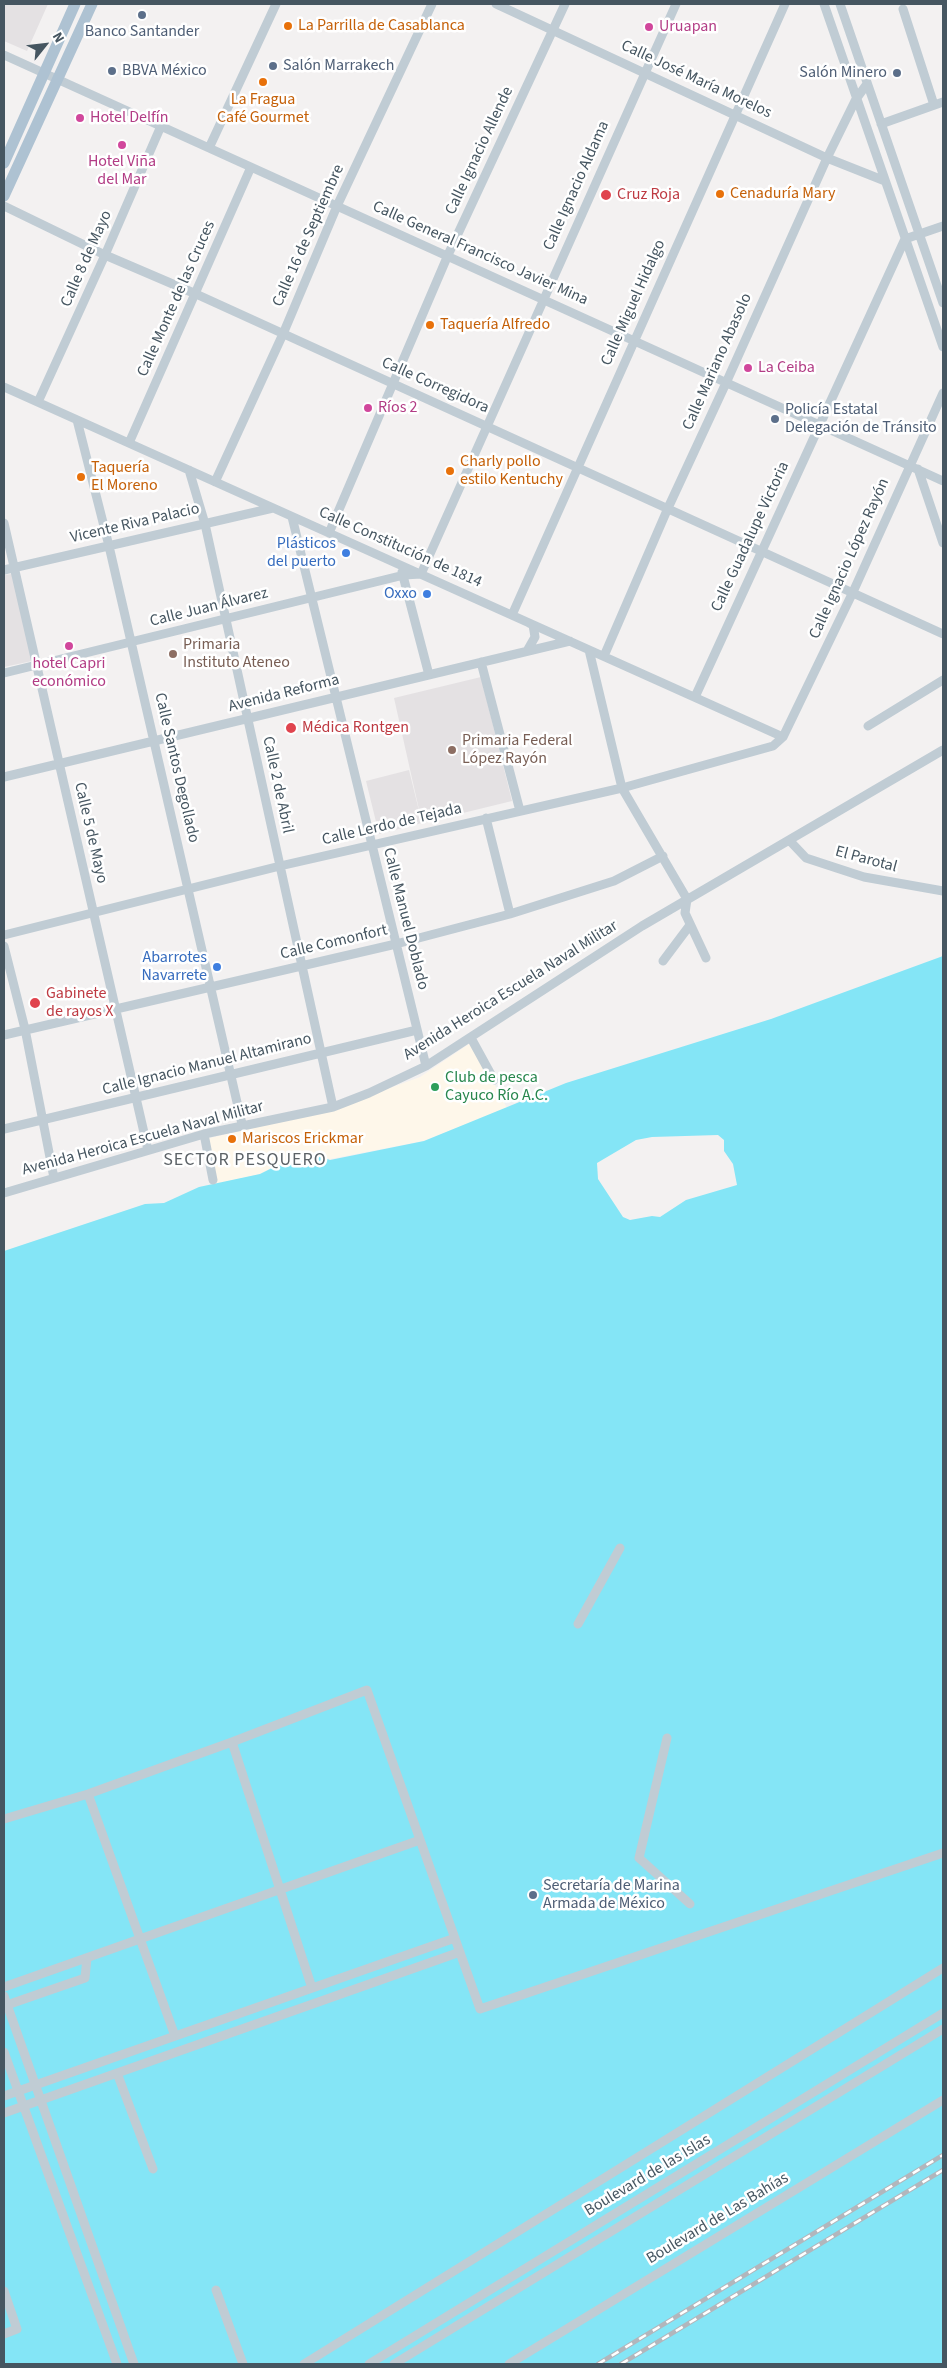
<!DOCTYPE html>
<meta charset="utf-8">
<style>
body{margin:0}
#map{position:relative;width:947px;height:2368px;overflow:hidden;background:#f3f1f1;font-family:"Source Sans 3",sans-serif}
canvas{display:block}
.frame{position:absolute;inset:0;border:5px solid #465661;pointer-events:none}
.north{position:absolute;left:20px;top:20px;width:50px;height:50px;-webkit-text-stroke:4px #fff;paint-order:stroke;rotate:61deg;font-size:14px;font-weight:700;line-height:20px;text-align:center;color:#465661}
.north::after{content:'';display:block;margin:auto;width:18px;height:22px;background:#465661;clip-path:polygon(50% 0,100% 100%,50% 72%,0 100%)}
</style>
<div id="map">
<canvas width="947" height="2368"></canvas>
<div class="frame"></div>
<div class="north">N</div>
</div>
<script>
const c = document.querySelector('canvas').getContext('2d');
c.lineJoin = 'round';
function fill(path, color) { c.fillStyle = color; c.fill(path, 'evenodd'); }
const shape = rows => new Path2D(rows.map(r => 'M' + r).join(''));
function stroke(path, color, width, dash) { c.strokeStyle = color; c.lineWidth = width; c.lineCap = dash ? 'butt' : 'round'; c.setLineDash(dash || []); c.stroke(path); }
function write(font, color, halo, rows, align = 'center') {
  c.font = font + ' "Source Sans 3",sans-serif'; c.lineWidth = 5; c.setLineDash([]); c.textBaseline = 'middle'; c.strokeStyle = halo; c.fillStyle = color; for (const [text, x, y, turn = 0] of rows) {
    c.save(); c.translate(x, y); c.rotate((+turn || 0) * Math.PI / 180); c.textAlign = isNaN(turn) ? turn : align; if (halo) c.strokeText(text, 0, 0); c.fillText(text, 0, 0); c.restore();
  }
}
fill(shape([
 [472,1042,507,1108,423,1141,330,1159,316,1154,275,1166,260,1174,216,1184,206,1139,333,1109,420,1077]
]), '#fef7ea');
fill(shape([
 [4,4,48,4,27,51,4,41],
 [12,574,32,661,4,667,4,575],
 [481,677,512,801,422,823,394,698],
 [409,770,422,823,379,834,366,781]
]), '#e4e1e3');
fill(shape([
 [943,956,943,2364,4,2364,4,1251,145,1204,164,1203,199,1187,260,1174,276,1166,316,1155,330,1160,424,1141,566,1083,771,1019],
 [718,1135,724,1140,724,1151,733,1164,737,1185,686,1200,660,1217,652,1216,630,1220,623,1217,598,1179,597,1163,636,1140,652,1137]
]), '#84e5f6');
stroke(shape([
 [496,4,827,158,885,181],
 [824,4,943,347],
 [840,4,943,303],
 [903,9,934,105],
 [4,55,943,481],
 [881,124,943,102],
 [209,148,276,4],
 [4,206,105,255,196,294,943,634],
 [4,387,783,737],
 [38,402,105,255,161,126],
 [77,420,109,546,242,1124],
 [129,443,251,167],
 [918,469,943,543],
 [189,470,205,524,333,1107],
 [215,482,283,334,337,206,432,4],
 [292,517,426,1066],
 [4,523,148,1150],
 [329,533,448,255,565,4],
 [4,570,273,508],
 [402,572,429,675],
 [512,615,785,4],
 [589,650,622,788,687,899,685,913,706,958],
 [527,651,535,637,533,625,529,623],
 [604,656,668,508,726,383,827,158,856,99,867,84],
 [481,662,520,811],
 [4,673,404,575,421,574,676,4],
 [695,697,905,239,943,226],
 [868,726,943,680],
 [4,777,570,641],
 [486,818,510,914],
 [789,840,806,858,864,877,943,891],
 [4,935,280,866,622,788,773,746,783,737,853,592,943,393],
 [4,946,25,1029,54,1178],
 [663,961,690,925],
 [4,1035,396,944,510,914,614,881,663,856],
 [471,1038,494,1080],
 [4,1129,417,1030],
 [204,1134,213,1180],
 [4,1193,204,1134,333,1107,369,1093,426,1066,642,926,943,750],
 [578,1624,620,1548],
 [667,1738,639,1858,690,1904],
 [232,1742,312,1988],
 [88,1794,175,2036],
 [4,1819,88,1794,232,1742,367,1690,480,2009,943,1853],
 [4,1987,420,1840],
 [4,1996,134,2364],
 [7,2005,85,1978,87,1958],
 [4,2052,117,2364],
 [117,2073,153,2169],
 [4,2096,455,1938],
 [4,2113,460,1952],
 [216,2290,243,2364],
 [4,2291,17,2329,4,2334],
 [304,2364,943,1968],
 [369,2364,943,2013],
 [394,2364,943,2029],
 [509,2364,943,2100]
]), '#c0ccd4', 9);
stroke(shape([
 [4,163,75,4],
 [4,196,92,4]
]), '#aec2d2', 11);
const rail = shape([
 [598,2364,943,2155],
 [621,2364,943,2170]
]);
stroke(rail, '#b2b6bc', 4.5);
stroke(rail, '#fff', 2.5, [8]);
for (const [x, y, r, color] of [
 [142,15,5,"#5c6f8a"],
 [288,26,5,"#e8710a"],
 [649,27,5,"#d1479c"],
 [273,66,5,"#5c6f8a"],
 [112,71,5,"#5c6f8a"],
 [897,73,5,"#5c6f8a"],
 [263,82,5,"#e8710a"],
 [80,118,5,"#d1479c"],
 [122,145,5,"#d1479c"],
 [720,194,5,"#e8710a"],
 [606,195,6,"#e0444e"],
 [430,325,5,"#e8710a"],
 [748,368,5,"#d1479c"],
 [368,408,5,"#d1479c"],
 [775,419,5,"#5c6f8a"],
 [450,471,5,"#e8710a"],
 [81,477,5,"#e8710a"],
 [346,553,5,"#3f7fe0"],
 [427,594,5,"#3f7fe0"],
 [69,646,5,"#d1479c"],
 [173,654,5,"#8d6e63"],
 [291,728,6,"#e0444e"],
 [452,750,5,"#8d6e63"],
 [217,967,5,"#3f7fe0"],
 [35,1003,6,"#e0444e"],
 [435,1087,5,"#2e9e5b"],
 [232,1139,5,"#e8710a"],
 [533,1895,5,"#5c6f8a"]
]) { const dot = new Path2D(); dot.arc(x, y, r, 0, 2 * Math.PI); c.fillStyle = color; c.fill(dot); stroke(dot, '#fff', 2); }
write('16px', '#c56008', '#fff', [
 ["La Parrilla de Casablanca",298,26],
 ["La Fragua",263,100,"center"],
 ["Café Gourmet",263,118,"center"],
 ["Cenaduría Mary",730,194],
 ["Taquería Alfredo",440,325],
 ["Charly pollo",460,462],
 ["estilo Kentuchy",460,480],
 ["Taquería",91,468],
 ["El Moreno",91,486],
 ["Mariscos Erickmar",242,1139]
], 'left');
write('16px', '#b23c85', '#fff', [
 ["Uruapan",659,27],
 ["Hotel Delfín",90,118],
 ["Hotel Viña",122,162,"center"],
 ["del Mar",122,180,"center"],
 ["La Ceiba",758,368],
 ["Ríos 2",378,408],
 ["hotel Capri",69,664,"center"],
 ["económico",69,682,"center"]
], 'left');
write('16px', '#4e5e75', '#fff', [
 ["Banco Santander",142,32,"center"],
 ["Salón Marrakech",283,66],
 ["BBVA México",122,71],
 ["Salón Minero",887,73,"right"],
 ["Policía Estatal",785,410],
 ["Delegación de Tránsito",785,428],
 ["Secretaría de Marina",543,1886],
 ["Armada de México",543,1904]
], 'left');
write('16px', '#465661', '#fff', [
 ["Calle José María Morelos",696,80,25],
 ["Calle Ignacio Allende",480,151,-65],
 ["Calle Ignacio Aldama",577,186,-66],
 ["Calle 16 de Septiembre",309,236,-66],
 ["Calle General Francisco Javier Mina",480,254,24],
 ["Calle 8 de Mayo",87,259,-66],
 ["Calle Monte de las Cruces",177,299,-66],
 ["Calle Miguel Hidalgo",634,303,-66],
 ["Calle Mariano Abasolo",718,362,-66],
 ["Calle Corregidora",435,386,24],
 ["Vicente Riva Palacio",135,524,-13],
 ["Calle Guadalupe Victoria",751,537,-65],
 ["Calle Constitución de 1814",400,548,24],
 ["Calle Ignacio López Rayón",850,559,-66],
 ["Calle Juan Álvarez",209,608,-14],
 ["Avenida Reforma",284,694,-14],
 ["Calle Santos Degollado",176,768,77],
 ["Calle 2 de Abril",277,785,78],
 ["Calle Lerdo de Tejada",392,825,-13],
 ["Calle 5 de Mayo",90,833,77],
 ["El Parotal",866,860,15],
 ["Calle Manuel Doblado",405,919,76],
 ["Calle Comonfort",334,943,-13],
 ["Avenida Heroica Escuela Naval Militar",511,991,-32],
 ["Calle Ignacio Manuel Altamirano",207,1065,-14],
 ["Avenida Heroica Escuela Naval Militar",143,1139,-15],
 ["Boulevard de las Islas",648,2176,-31],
 ["Boulevard de Las Bahías",718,2219,-31]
]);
write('16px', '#be3a42', '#fff', [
 ["Cruz Roja",617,195],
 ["Médica Rontgen",302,728],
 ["Gabinete",46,994],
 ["de rayos X",46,1012]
], 'left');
write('16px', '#366cbe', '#fff', [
 ["Plásticos",336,544],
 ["del puerto",336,562],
 ["Oxxo",417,594],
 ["Abarrotes",207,958],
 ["Navarrete",207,976]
], 'right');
write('16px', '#785e54', '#fff', [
 ["Primaria",183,645],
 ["Instituto Ateneo",183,663],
 ["Primaria Federal",462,741],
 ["López Rayón",462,759]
], 'left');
write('16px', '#27864d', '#fff', [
 ["Club de pesca",445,1078],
 ["Cayuco Río A.C.",445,1096]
], 'left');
c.letterSpacing = '1px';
write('18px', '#5c6267', '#fff', [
 ["SECTOR PESQUERO",245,1161]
]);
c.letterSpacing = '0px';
</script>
